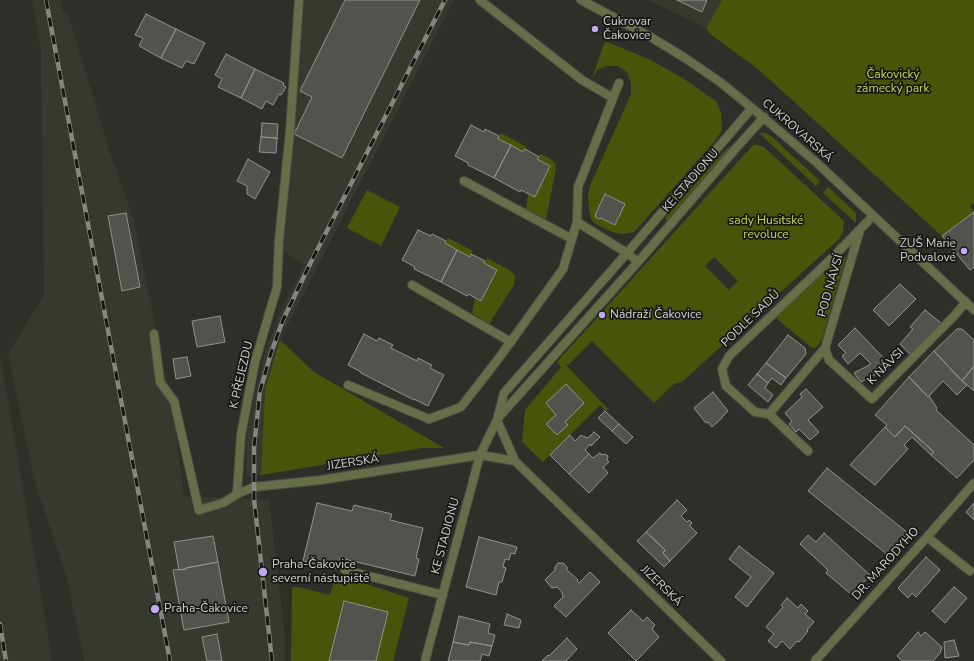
<!DOCTYPE html>
<meta charset="utf-8">
<style>
body{margin:0}
canvas{display:block;background:#2e2f29}
</style>
<canvas width="974" height="661"></canvas>
<script>
const c = document.querySelector('canvas').getContext('2d');
c.lineJoin = 'round';
function fill(path, color) { c.fillStyle = color; c.fill(path, 'evenodd'); }
const shape = rows => new Path2D(rows.map(r => 'M' + r).join(''));
function stroke(path, color, width, dash) { c.strokeStyle = color; c.lineWidth = width; c.lineCap = dash ? 'butt' : 'round'; c.setLineDash(dash || []); c.stroke(path); }
function write(font, color, halo, rows, align = 'center') {
  c.font = font + ' "Nunito Sans",sans-serif'; c.lineWidth = 3.5; c.setLineDash([]); c.textBaseline = 'middle'; c.strokeStyle = halo; c.fillStyle = color; for (const [text, x, y, turn = 0] of rows) {
    c.save(); c.translate(x, y); c.rotate((+turn || 0) * Math.PI / 180); c.textAlign = isNaN(turn) ? turn : align; if (halo) c.strokeText(text, 0, 0); c.fillText(text, 0, 0); c.restore();
  }
}
fill(shape([
 [32,0,60,0,63,12,69,17,110,153,133,218,174,416,184,496,269,500,285,637,285,661,84,661,67,578,35,483,8,353,44,296,41,52],
 [304,0,454,0,280,340,265,390,261,475,246,476,247,433,254,397,266,350,281,310,304,265,282,250],
 [648,0,722,0,706,28],
 [0,353,52,661,0,661]
]), '#36392d');
fill(shape([
 [722,0,974,0,974,203,970,206,974,212,942,236,758,69,710,34,706,28],
 [607,42,651,60,684,79,716,101,721,112,722,130,715,141,634,232,623,234,612,232,594,223,591,219,589,209,588,196,590,186,631,94,631,83,627,72,618,66,606,66,597,70,592,79,604,43],
 [605,194,625,204,615,225,601,218,600,219,596,217,596,215,595,215],
 [501,133,527,147,524,152,498,139],
 [759,133,765,133,771,136,820,181,816,186],
 [754,144,764,147,844,221,843,233,838,240,682,382,675,383,654,403,592,341,568,365,565,364,608,409,606,411,600,405,543,462,522,442,525,410,561,367,557,362],
 [714,257,738,281,729,290,705,266],
 [729,146,731,148,667,221,665,218],
 [540,154,549,158,555,163,556,168,546,219,526,209,528,194,535,197,550,166,537,159],
 [828,187,855,212,856,215,856,223,823,193],
 [367,190,400,207,381,246,347,228],
 [448,238,473,251,470,257,445,244],
 [841,255,846,257,822,339,818,346,815,348,811,347,777,319,776,317,778,314],
 [487,258,511,271,515,276,514,285,489,324,472,313,475,298,481,301,497,271,484,264],
 [280,340,314,372,444,448,422,448,261,475,265,390],
 [335,579,360,582,409,598,393,661,291,661,292,587,298,587,330,595]
]), '#49540b');
const building = shape([
 [345,0,420,0,342,158,294,134,312,97,300,91,345,0],
 [677,0,707,0,702,12,677,0],
 [146,14,176,29,161,58,139,46,143,38,135,35,146,14],
 [176,29,205,43,194,64,186,61,182,68,161,58,176,29],
 [226,54,255,69,241,98,218,87,222,79,215,75,226,54],
 [255,69,284,83,283,85,286,87,281,95,279,94,273,105,266,101,262,109,241,98,255,69],
 [262,123,278,124,277,139,277,138,261,137,262,123],
 [471,125,484,132,485,129,499,136,498,139,511,145,494,178,468,165,468,163,455,156,471,125],
 [261,137,277,138,276,153,259,152,261,137],
 [511,145,523,152,525,149,539,157,537,159,550,166,535,197,521,190,520,192,494,178,511,145],
 [248,159,270,172,255,199,247,194,247,186,237,181,248,159],
 [605,194,625,204,615,225,601,218,600,219,595,217,596,215,595,215,605,194],
 [974,212,974,267,970,270,942,236,974,212],
 [126,213,140,287,122,291,108,216,126,213],
 [418,230,431,236,432,234,446,241,445,243,457,250,441,282,414,269,415,267,402,260,418,230],
 [457,250,470,257,471,254,485,261,484,263,497,270,481,301,468,294,467,296,441,282,457,250],
 [900,284,916,299,889,326,873,310,900,284],
 [925,310,941,323,910,354,900,344,913,329,910,327,925,310],
 [220,316,225,342,197,347,192,321,220,316],
 [855,328,891,366,861,382,854,373,871,364,860,353,848,364,842,356,846,353,838,345,855,328],
 [957,329,962,329,974,340,974,366,962,381,934,351,957,329],
 [364,334,377,341,379,338,393,345,391,348,417,361,418,358,432,365,430,368,444,375,428,406,414,399,414,400,361,373,361,372,348,365,364,334],
 [788,335,805,348,806,354,786,378,766,363,788,335],
 [934,351,962,381,967,385,957,395,943,381,928,397,909,377,934,351],
 [187,357,191,376,176,379,173,359,187,357],
 [766,363,786,378,781,385,772,378,768,383,757,374,766,363],
 [974,366,974,391,962,381,974,366],
 [757,374,768,383,765,388,773,395,768,402,748,385,757,374],
 [909,377,928,397,929,396,937,408,936,410,974,445,974,460,957,478,931,455,934,452,905,426,895,437,885,427,887,425,875,415,909,377],
 [566,384,584,403,565,422,568,425,557,435,546,424,556,415,546,403,566,384],
 [806,389,823,407,808,420,819,432,810,440,799,429,796,432,789,424,792,421,785,413,802,397,800,394,806,389],
 [713,392,728,411,722,417,722,418,712,427,708,422,706,423,694,408,713,392],
 [605,411,619,424,612,431,598,418,605,411],
 [619,424,633,437,626,444,612,431,619,424],
 [905,426,934,452,931,455,912,437,904,445,908,449,875,485,850,465,885,427,895,437,905,426],
 [594,432,600,437,591,446,590,444,585,450,589,454,569,474,550,455,570,435,575,441,581,435,582,436,588,438,594,432],
 [600,453,601,455,605,454,608,456,607,460,609,462,603,467,608,473,589,493,569,474,589,454,593,458,600,453],
 [827,468,908,533,888,555,808,491,827,468],
 [677,500,687,510,681,516,687,522,689,520,692,523,690,525,690,526,697,533,670,561,663,553,665,550,646,532,677,500],
 [317,503,352,511,354,505,392,514,390,520,423,528,416,558,419,559,415,576,340,558,337,569,303,561,317,503],
 [974,503,974,520,966,512,974,503],
 [646,532,665,550,663,553,670,561,664,567,637,541,646,532],
 [824,533,870,575,852,595,826,573,828,570,800,544,808,535,816,542,824,533],
 [213,536,218,562,186,568,186,569,179,570,174,542,213,536],
 [479,537,517,547,515,554,511,553,509,560,505,559,503,567,506,568,502,582,499,582,496,595,466,587,479,537],
 [739,546,774,573,747,607,735,597,751,577,729,559,739,546],
 [926,557,940,570,916,597,912,593,908,598,898,588,926,557],
 [218,562,229,622,184,630,173,570,186,569,186,568,218,562],
 [558,563,563,563,567,567,567,570,578,580,577,581,579,583,590,572,600,582,566,617,554,606,563,597,562,592,557,587,552,588,545,580,555,570,555,567,558,563],
 [954,587,967,598,945,623,932,611,954,587],
 [787,598,798,608,801,604,808,611,805,614,814,622,807,630,808,631,799,642,797,641,790,649,782,641,776,648,768,641,774,634,766,627,783,607,781,605,787,598],
 [344,601,388,612,376,661,329,661,344,601],
 [631,610,643,621,647,617,655,625,652,629,659,637,636,661,608,633,631,610],
 [507,614,521,620,519,628,504,625,507,614],
 [459,616,490,624,488,633,495,635,492,646,470,642,469,645,453,642,459,616],
 [918,632,921,636,925,632,942,647,940,653,933,661,902,661,897,656,918,632],
 [217,634,222,661,207,661,202,637,217,634],
 [567,638,577,649,566,661,542,661,548,655,549,656,567,638],
 [954,640,959,656,945,658,944,642,954,640],
 [453,642,469,645,470,642,492,646,489,656,482,654,480,661,448,661,453,642]
]);
fill(building, '#51534c');
stroke(building, '#91938c', 1);
const service = shape([
 [464,181,572,239],
 [412,285,511,342],
 [154,334,160,382,174,401,199,510],
 [348,385,429,419],
 [237,494,241,435,255,362,277,287,279,240,290,131,299,0],
 [345,570,443,595]
]);
const minor = shape([
 [480,0,582,80,613,98],
 [577,222,627,253,638,262],
 [860,230,825,348,769,414,755,412,726,386,722,369,729,356,832,258,873,216],
 [825,348,829,360,872,399,954,316,966,302],
 [769,414,808,451],
 [498,418,638,262,737,147,764,117],
 [429,419,461,407,499,358,563,269,577,222,578,187,619,83],
 [497,420,515,461],
 [199,510,223,503,237,494,254,487,321,480,480,455,515,461,721,661],
 [927,537,970,571],
 [425,661,480,455,497,420,504,393,627,253,752,108],
 [815,661,927,537,974,483]
]);
const tertiary = shape([
 [581,0,649,36,685,58,720,82,752,108,817,163,974,310]
]);
stroke(service, '#4c4d47', 10);
stroke(minor, '#4c4d47', 10);
stroke(tertiary, '#4c4d47', 10);
stroke(service, '#666e48', 8);
stroke(minor, '#666e48', 8);
stroke(tertiary, '#666e48', 8);
const rail = shape([
 [46,0,170,661],
 [0,624,6,661],
 [272,661,254,499,254,447,260,391,271,353,283,320,311,262,445,0]
]);
stroke(rail, '#858681', 4.5);
stroke(rail, '#161714', 3, [9]);
for (const [x, y, r, color] of [
 [595,29,4,"#c0a8f3"],
 [964,251,4,"#c0a8f3"],
 [602,315,4,"#c0a8f3"],
 [263,572,5,"#c0a8f3"],
 [155,609,5,"#c0a8f3"]
]) { const dot = new Path2D(); dot.arc(x, y, r, 0, 2 * Math.PI); c.fillStyle = color; c.fill(dot); stroke(dot, '#161714', 1.5); }
write('12px', '#d2d3cf', '#161714', [
 ["Cukrovar",603,22],
 ["Čakovice",603,36],
 ["ZUŠ Marie",956,244,"right"],
 ["Podvalové",956,258,"right"],
 ["Nádraží Čakovice",610,315],
 ["Praha-Čakovice",272,565],
 ["severní nástupiště",272,579],
 ["Praha-Čakovice",164,609]
], 'left');
write('12px', '#c2da57', '#161714', [
 ["Čakovický",893,75],
 ["zámecký park",893,89],
 ["sady Husitské",766,221],
 ["revoluce",766,235]
]);
write('12px', '#d2d3cf', '#161714', [
 ["CUKROVARSKÁ",797,131,41],
 ["KE STADIONU",691,181,-49],
 ["POD NÁVSÍ",831,286,-74],
 ["PODLE SADŮ",751,319,-44],
 ["K NÁVSI",886,367,-45],
 ["K PŘEJEZDU",242,375,-77],
 ["JIZERSKÁ",353,463,-9],
 ["KE STADIONU",446,536,-75],
 ["DR. MARODYHO",886,564,-48],
 ["JIZERSKÁ",661,586,44]
]);
</script>
